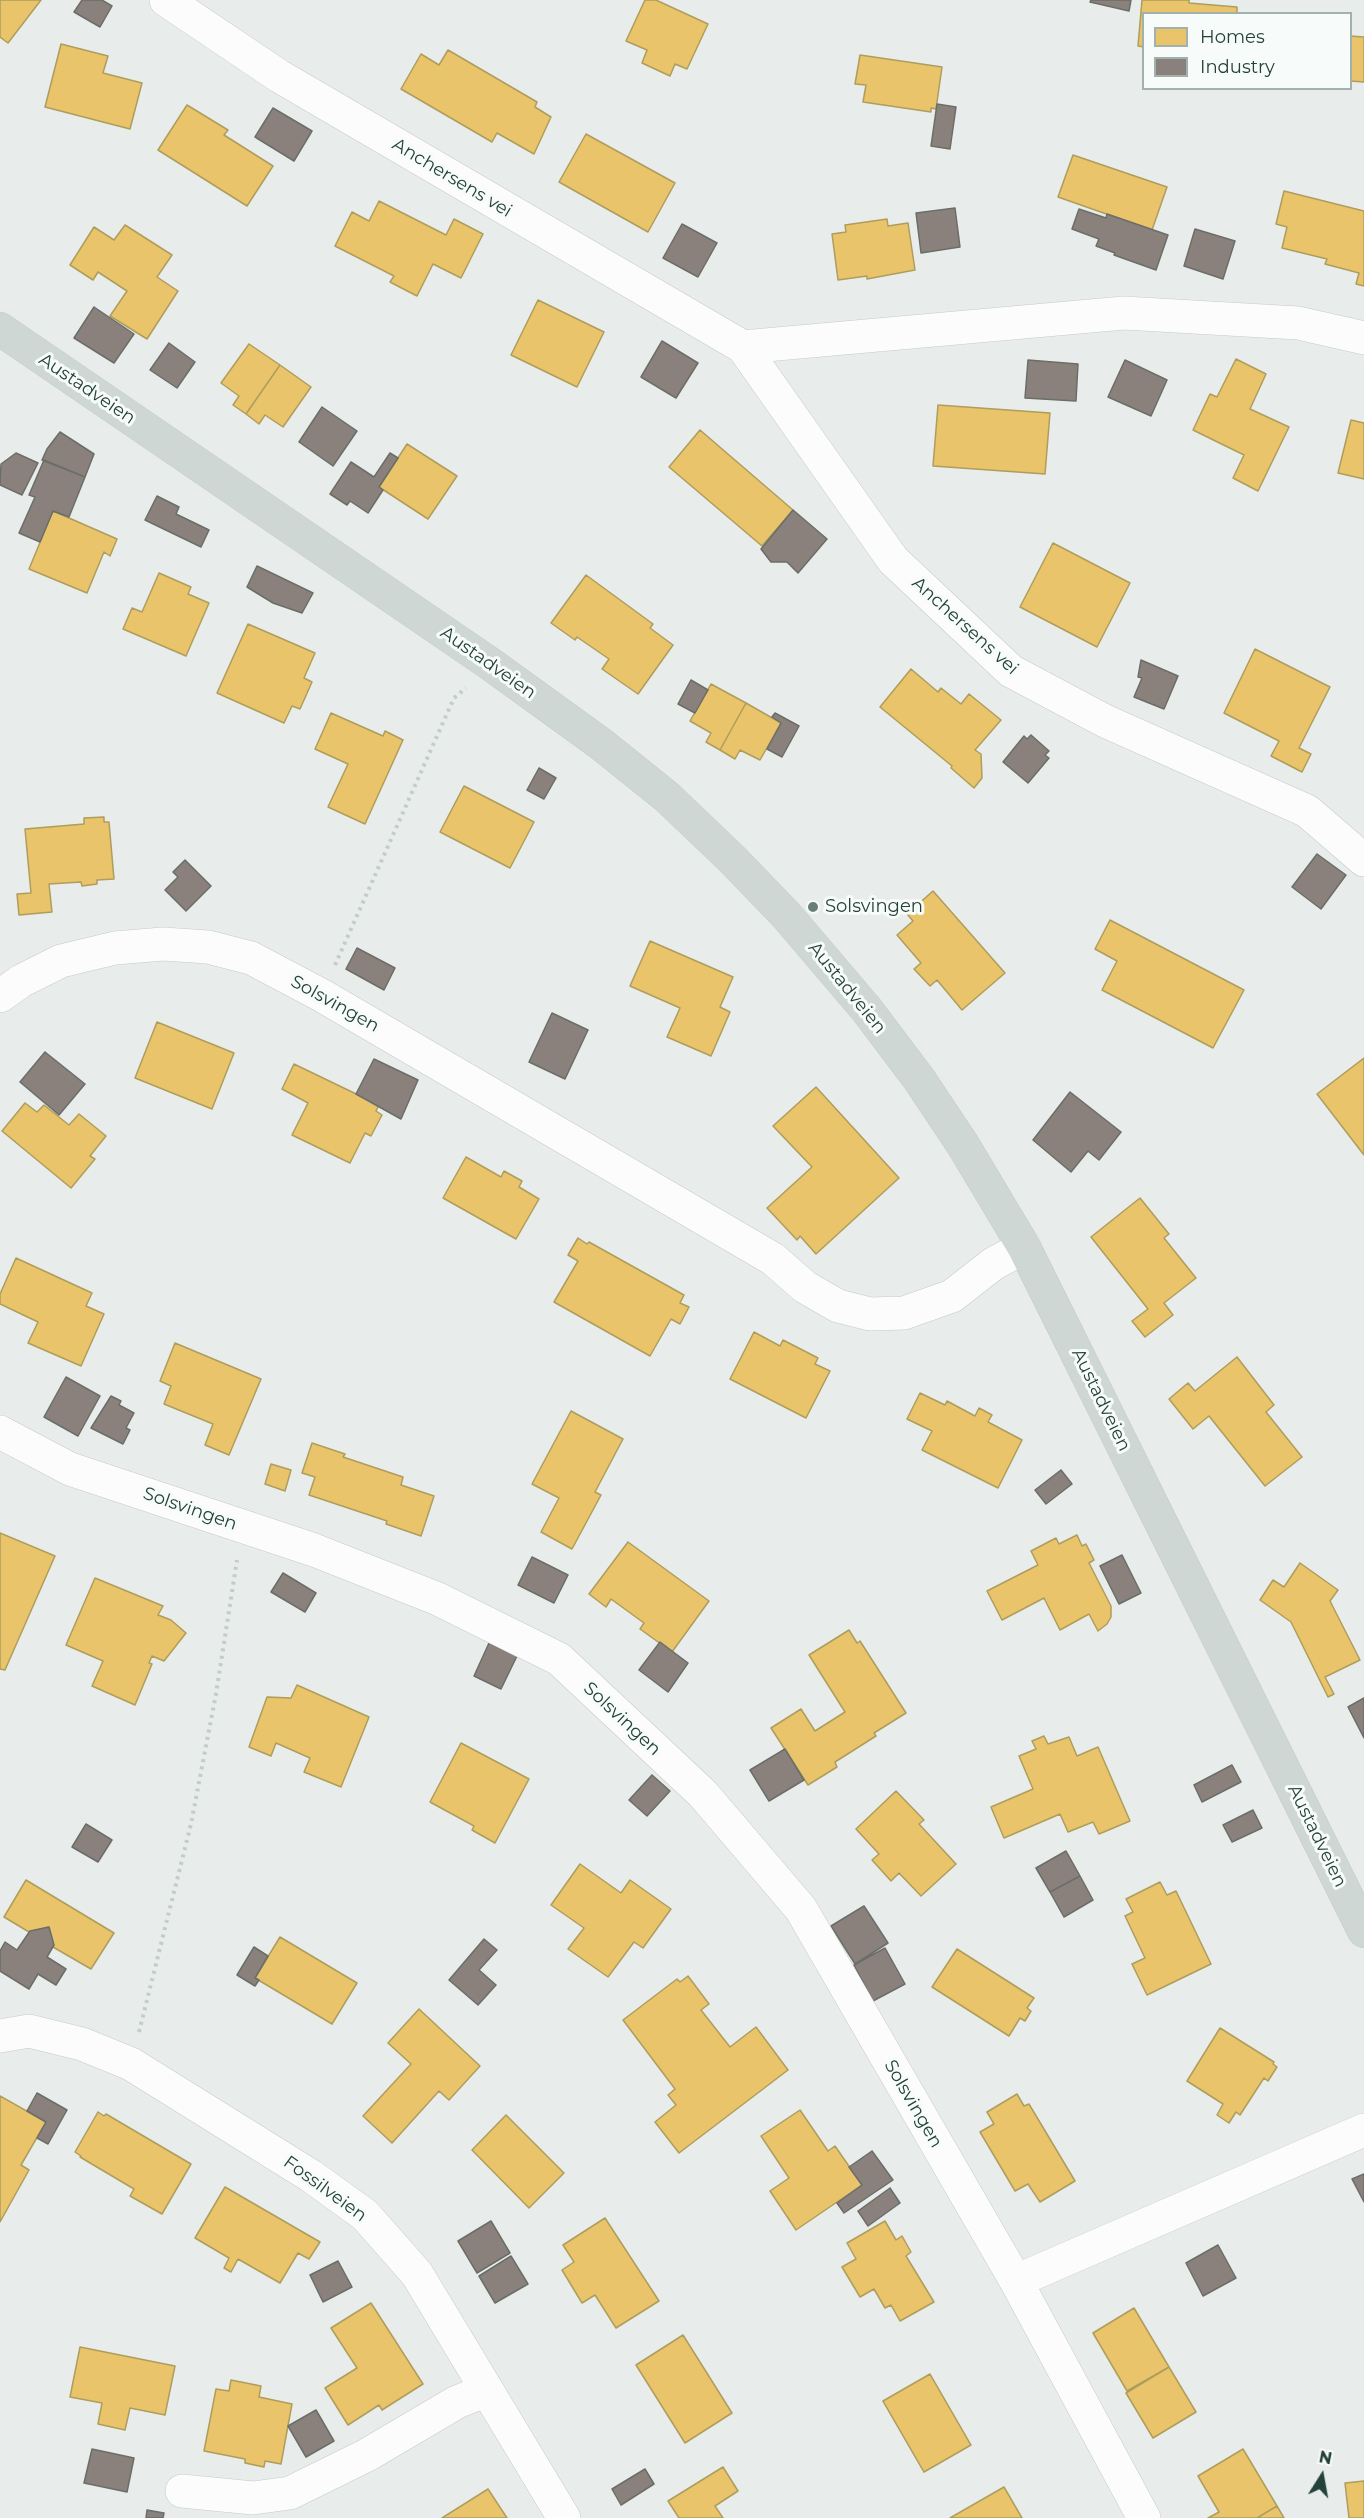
<!DOCTYPE html>
<style>
body{margin:0}
#map{position:relative;width:1364px;height:2518px;overflow:hidden;background:#e8edeb;font-family:Montserrat,sans-serif}
canvas{display:block}
.legend{position:absolute;left:1142px;top:12px;width:210px;height:78px;box-sizing:border-box;background:#f7fbf9;border:2px solid #a3b1ad;margin:0;padding:8px 10px;list-style:none;font-size:18px;color:#24423a}
.legend li{display:flex;align-items:center;gap:12px;height:30px}
.legend b{width:30px;border:2px solid #a3b1ad}
.north{position:absolute;left:1292px;top:2446px;width:60px;height:60px;-webkit-text-stroke:4px #f7fbf9;paint-order:stroke;rotate:11deg;font-size:16px;font-weight:700;line-height:24px;text-align:center;color:#24423a}
.north::after{content:'';display:block;margin:auto;width:21px;height:27px;background:#24423a;clip-path:polygon(50% 0,100% 100%,50% 72%,0 100%)}
</style>
<div id="map">
<canvas width="1364" height="2518"></canvas>
<ul class="legend">
<li><b style="height:16px;background:#e9c46a"></b>Homes</li>
<li><b style="height:16px;background:#8a817c"></b>Industry</li>
</ul>
<div class="north">N</div>
</div>
<script>
const c = document.querySelector('canvas').getContext('2d');
c.lineJoin = 'round';
function fill(path, color) { c.fillStyle = color; c.fill(path, 'evenodd'); }
const shape = rows => new Path2D(rows.map(r => 'M' + r).join(''));
function stroke(path, color, width, dash) { c.strokeStyle = color; c.lineWidth = width; c.lineCap = dash ? 'butt' : 'round'; c.setLineDash(dash || []); c.stroke(path); }
function write(font, color, halo, rows, align = 'center') {
  c.font = font + ' Montserrat,sans-serif'; c.lineWidth = 6; c.setLineDash([]); c.textBaseline = 'middle'; c.strokeStyle = halo; c.fillStyle = color; for (const [text, x, y, turn = 0] of rows) {
    c.save(); c.translate(x, y); c.rotate((+turn || 0) * Math.PI / 180); c.textAlign = isNaN(turn) ? turn : align; if (halo) c.strokeText(text, 0, 0); c.fillText(text, 0, 0); c.restore();
  }
}
const homes = shape([
 [0,0,41,0,8,43,0,37,0,0],
 [645,0,656,0,708,24,687,69,675,64,670,76,642,63,647,50,626,41,645,0],
 [1142,0,1189,0,1189,3,1237,7,1237,14,1144,14,1144,47,1138,46,1142,0],
 [1350,36,1364,37,1364,82,1350,81,1350,36],
 [61,44,108,56,103,73,142,83,130,129,45,107,61,44],
 [448,50,537,102,535,107,551,117,534,154,497,133,492,142,401,89,421,54,439,65,448,50],
 [860,55,942,67,936,109,931,108,931,112,863,102,866,85,855,84,860,55],
 [187,105,228,130,224,135,273,166,247,206,158,150,187,105],
 [586,134,675,183,648,232,559,182,586,134],
 [1073,155,1167,187,1152,230,1058,197,1073,155],
 [1284,191,1364,211,1364,286,1356,284,1359,273,1325,264,1327,259,1282,248,1287,227,1276,224,1284,191],
 [379,201,446,235,454,219,483,234,461,278,433,264,417,296,390,282,394,276,335,246,352,212,369,221,379,201],
 [887,219,888,226,908,223,915,270,867,279,867,276,838,280,832,234,846,232,845,225,887,219],
 [125,225,172,255,157,277,178,291,147,339,110,316,127,291,98,272,93,280,70,265,94,227,114,240,125,225],
 [538,300,604,332,577,387,511,355,538,300],
 [249,344,280,365,246,414,233,405,239,396,221,383,249,344],
 [1236,359,1266,374,1250,409,1289,427,1258,491,1233,478,1244,455,1193,430,1210,394,1217,397,1236,359],
 [280,365,311,387,283,427,265,415,259,424,246,414,280,365],
 [938,405,1050,413,1045,474,933,466,938,405],
 [1351,420,1364,423,1364,479,1338,473,1351,420],
 [700,430,793,510,762,546,669,467,700,430],
 [407,444,457,476,428,519,379,487,407,444],
 [53,511,117,539,110,556,104,552,87,593,29,569,53,511],
 [1053,543,1130,583,1097,647,1020,607,1053,543],
 [159,573,191,587,188,594,209,603,186,656,123,629,132,608,142,612,159,573],
 [586,575,653,624,650,628,673,645,638,694,602,669,609,659,577,637,575,640,551,623,586,575],
 [248,624,315,653,304,678,312,682,300,709,292,706,284,723,217,693,248,624],
 [1255,649,1330,687,1299,748,1311,754,1302,772,1271,756,1279,741,1224,713,1255,649],
 [911,669,938,692,941,688,961,704,969,694,1001,720,975,750,981,754,982,778,974,788,951,768,952,766,880,707,911,669],
 [711,684,746,703,720,750,706,742,711,733,690,721,711,684],
 [746,703,781,723,760,760,740,750,735,759,720,750,746,703],
 [331,713,383,736,385,731,403,740,365,824,328,807,348,764,315,749,331,713],
 [464,786,534,822,510,868,440,832,464,786],
 [104,817,104,822,109,822,114,879,97,880,97,884,82,886,81,882,49,884,52,912,19,915,17,894,31,893,25,829,84,824,84,818,104,817],
 [933,891,1005,973,962,1010,937,980,930,986,914,969,921,963,897,935,913,921,907,914,933,891],
 [1110,920,1244,990,1213,1048,1102,990,1117,961,1095,949,1110,920],
 [650,941,733,977,720,1007,730,1012,711,1056,667,1037,680,1008,630,986,650,941],
 [157,1022,234,1053,212,1109,135,1078,157,1022],
 [1364,1058,1364,1155,1317,1094,1364,1058],
 [294,1064,379,1105,376,1111,382,1115,371,1136,365,1133,350,1163,292,1135,308,1103,282,1089,294,1064],
 [816,1087,899,1178,816,1254,800,1236,797,1240,767,1208,812,1167,773,1126,816,1087],
 [25,1103,37,1112,44,1105,69,1125,79,1114,106,1136,90,1156,95,1159,71,1188,2,1131,25,1103],
 [466,1157,501,1177,504,1171,522,1181,519,1187,539,1199,516,1239,443,1198,466,1157],
 [1140,1198,1169,1234,1164,1238,1196,1278,1164,1303,1173,1315,1145,1337,1132,1321,1148,1309,1091,1237,1140,1198],
 [578,1238,587,1244,589,1242,684,1295,680,1303,689,1307,680,1324,671,1319,650,1356,554,1302,578,1261,568,1255,578,1238],
 [16,1258,92,1293,86,1306,104,1314,81,1366,28,1343,38,1322,0,1304,0,1294,16,1258],
 [754,1332,780,1346,783,1340,818,1358,815,1364,830,1371,806,1418,730,1379,754,1332],
 [175,1343,261,1379,229,1455,205,1445,213,1424,164,1404,171,1386,160,1381,175,1343],
 [1237,1357,1274,1405,1266,1412,1302,1457,1265,1486,1209,1416,1193,1429,1169,1399,1188,1383,1195,1391,1237,1357],
 [920,1393,945,1405,947,1401,975,1416,979,1408,992,1415,988,1422,1022,1440,998,1488,922,1450,932,1431,907,1419,920,1393],
 [571,1411,623,1439,595,1492,601,1495,572,1549,541,1532,559,1498,532,1484,571,1411],
 [312,1443,345,1454,343,1457,403,1477,401,1485,434,1496,421,1536,386,1524,387,1521,309,1495,315,1477,302,1473,312,1443],
 [271,1464,291,1470,285,1491,265,1484,271,1464],
 [0,1533,55,1556,5,1670,0,1669,0,1533],
 [1077,1535,1082,1546,1086,1544,1094,1560,1089,1563,1111,1606,1111,1617,1107,1624,1098,1631,1089,1614,1060,1630,1044,1598,1002,1620,987,1591,1038,1565,1031,1551,1056,1538,1059,1544,1077,1535],
 [628,1542,709,1601,672,1652,640,1629,644,1623,611,1599,606,1607,589,1594,628,1542],
 [1300,1563,1338,1590,1330,1601,1360,1660,1325,1677,1334,1694,1328,1697,1291,1622,1260,1600,1273,1580,1284,1587,1300,1563],
 [95,1578,163,1606,158,1615,171,1620,186,1633,164,1661,152,1656,149,1663,152,1664,135,1705,92,1686,103,1661,66,1645,95,1578],
 [849,1630,857,1643,860,1641,906,1713,874,1733,876,1736,835,1762,837,1767,808,1785,771,1728,801,1709,815,1731,845,1712,809,1655,849,1630],
 [297,1685,369,1717,341,1787,304,1772,310,1758,276,1743,271,1756,249,1747,267,1697,291,1698,297,1685],
 [1044,1736,1048,1744,1069,1737,1077,1756,1098,1747,1130,1821,1099,1834,1093,1822,1068,1832,1060,1814,1004,1838,991,1807,1033,1789,1019,1756,1036,1749,1032,1741,1044,1736],
 [461,1743,529,1779,495,1843,472,1830,474,1826,430,1802,461,1743],
 [896,1791,924,1820,919,1824,956,1864,921,1896,899,1873,891,1881,872,1860,879,1854,856,1829,896,1791],
 [580,1864,621,1893,630,1880,671,1909,643,1948,634,1942,608,1977,568,1949,584,1928,551,1905,580,1864],
 [26,1880,114,1933,91,1969,53,1947,49,1927,29,1932,4,1917,26,1880],
 [1160,1882,1167,1895,1176,1891,1211,1964,1147,1995,1132,1964,1145,1958,1125,1916,1133,1912,1126,1899,1160,1882],
 [280,1937,357,1983,332,2024,255,1978,280,1937],
 [957,1949,1034,1998,1027,2008,1031,2011,1025,2021,1020,2018,1009,2036,932,1987,957,1949],
 [688,1976,709,2004,701,2010,730,2047,756,2027,788,2070,679,2153,655,2122,676,2105,668,2095,675,2089,623,2020,677,1979,680,1982,688,1976],
 [419,2009,480,2066,449,2100,439,2091,392,2143,363,2116,411,2064,388,2043,419,2009],
 [1220,2028,1274,2062,1273,2064,1277,2067,1268,2081,1264,2078,1240,2115,1236,2112,1229,2123,1217,2115,1223,2104,1187,2081,1220,2028],
 [1017,2094,1024,2106,1029,2104,1075,2181,1040,2202,1028,2184,1015,2191,980,2132,994,2124,987,2112,1017,2094],
 [0,2096,46,2122,21,2165,29,2170,0,2222,0,2096],
 [800,2110,828,2151,835,2146,862,2185,796,2230,770,2191,789,2178,761,2136,800,2110],
 [98,2112,104,2116,106,2114,191,2164,162,2214,130,2196,134,2189,80,2157,81,2156,75,2152,98,2112],
 [506,2115,564,2173,529,2208,472,2150,506,2115],
 [225,2187,320,2242,309,2259,298,2253,280,2283,238,2259,231,2272,224,2268,229,2258,195,2238,225,2187],
 [605,2218,659,2301,616,2328,595,2295,582,2303,562,2270,574,2262,563,2245,605,2218],
 [885,2221,896,2240,902,2236,911,2252,906,2256,934,2302,900,2321,891,2305,885,2308,874,2289,860,2297,842,2267,856,2259,847,2243,885,2221],
 [371,2303,423,2384,382,2410,379,2405,348,2425,325,2388,357,2368,331,2328,371,2303],
 [1134,2308,1169,2367,1127,2391,1093,2333,1134,2308],
 [683,2335,732,2413,685,2443,636,2365,683,2335],
 [80,2347,175,2366,165,2415,130,2408,125,2430,98,2424,102,2403,70,2397,80,2347],
 [1169,2367,1196,2412,1153,2438,1126,2393,1169,2367],
 [930,2374,971,2445,924,2472,883,2401,930,2374],
 [231,2380,261,2386,259,2397,292,2404,281,2464,265,2461,264,2467,245,2463,245,2459,204,2451,216,2389,229,2391,231,2380],
 [1243,2449,1277,2506,1257,2518,1208,2518,1219,2512,1198,2476,1243,2449],
 [723,2467,738,2491,715,2506,723,2518,679,2518,668,2501,723,2467],
 [1364,2481,1364,2518,1349,2518,1345,2483,1364,2481],
 [1004,2487,1022,2518,950,2518,1004,2487],
 [488,2489,507,2518,442,2518,488,2489],
 [1277,2506,1284,2518,1257,2518,1277,2506]
]);
fill(homes, '#e9c46a');
stroke(homes, '#ae9d5c', 1.5);
const industry = shape([
 [82,0,102,0,112,6,100,27,74,12,82,0],
 [1091,0,1131,0,1129,11,1090,2,1091,0],
 [937,104,956,107,950,149,931,146,937,104],
 [273,108,312,131,294,161,255,137,273,108],
 [955,208,960,247,921,253,916,213,955,208],
 [1079,209,1106,218,1107,214,1168,235,1156,270,1114,255,1115,253,1096,246,1099,239,1072,229,1079,209],
 [682,224,717,243,698,277,663,258,682,224],
 [1195,229,1235,241,1223,279,1184,266,1195,229],
 [94,307,134,334,114,363,74,338,94,307],
 [662,341,698,363,676,398,641,377,662,341],
 [169,343,195,362,177,388,150,370,169,343],
 [1028,360,1078,364,1076,401,1025,398,1028,360],
 [1125,360,1167,380,1151,416,1108,397,1125,360],
 [322,407,357,431,333,466,299,442,322,407],
 [60,432,94,454,85,477,42,460,47,449,60,432],
 [16,453,38,463,22,495,0,485,1,464,16,453],
 [390,453,398,458,379,487,383,490,368,513,350,501,347,505,330,494,351,462,374,477,390,453],
 [44,460,85,477,69,517,53,511,40,542,19,533,35,497,29,495,44,460],
 [157,496,179,507,176,514,209,530,201,547,145,520,157,496],
 [793,510,827,539,798,573,787,562,771,562,761,549,793,510],
 [257,566,313,593,302,613,273,603,247,587,257,566],
 [1141,660,1178,676,1164,709,1134,697,1142,678,1138,677,1141,660],
 [691,680,708,690,695,713,678,704,691,680],
 [775,713,799,726,782,757,767,749,781,723,772,717,775,713],
 [1031,735,1049,751,1045,755,1049,758,1028,783,1003,762,1024,736,1027,739,1031,735],
 [539,768,556,778,544,799,527,790,539,768],
 [1317,854,1346,875,1321,909,1292,887,1317,854],
 [185,860,211,886,186,911,165,890,178,877,173,872,185,860],
 [357,948,395,968,384,990,346,969,357,948],
 [552,1013,588,1030,565,1079,529,1062,552,1013],
 [45,1052,85,1084,59,1115,20,1082,45,1052],
 [374,1059,418,1080,401,1119,356,1094,374,1059],
 [1070,1092,1121,1132,1099,1160,1088,1151,1071,1172,1033,1140,1070,1092],
 [66,1377,100,1396,78,1436,44,1417,66,1377],
 [111,1396,121,1401,119,1405,134,1413,126,1428,130,1430,123,1444,91,1428,111,1396],
 [1061,1470,1072,1484,1046,1504,1035,1490,1061,1470],
 [1122,1555,1141,1593,1119,1604,1100,1566,1122,1555],
 [532,1557,568,1575,554,1603,518,1585,532,1557],
 [283,1573,316,1593,305,1612,271,1592,283,1573],
 [660,1642,688,1663,668,1692,639,1670,660,1642],
 [489,1643,517,1656,501,1689,474,1676,489,1643],
 [1364,1698,1364,1738,1348,1707,1364,1698],
 [785,1749,804,1780,769,1801,750,1770,785,1749],
 [1232,1765,1241,1782,1202,1802,1194,1785,1232,1765],
 [652,1775,670,1791,647,1816,629,1800,652,1775],
 [1253,1810,1262,1828,1232,1842,1223,1825,1253,1810],
 [86,1824,112,1840,98,1862,72,1847,86,1824],
 [1066,1851,1080,1876,1050,1892,1036,1868,1066,1851],
 [1080,1876,1093,1900,1064,1917,1050,1892,1080,1876],
 [864,1906,888,1943,855,1964,831,1926,864,1906],
 [49,1927,54,1945,47,1957,66,1969,56,1985,38,1974,29,1989,0,1971,0,1951,5,1942,17,1950,30,1931,49,1927],
 [484,1939,497,1950,479,1970,496,1985,478,2005,449,1980,484,1939],
 [254,1947,268,1956,255,1978,259,1980,255,1986,237,1975,254,1947],
 [885,1948,905,1984,873,2001,854,1965,885,1948],
 [37,2093,67,2110,48,2144,37,2138,46,2122,27,2111,37,2093],
 [872,2151,893,2180,844,2213,837,2203,862,2185,849,2167,872,2151],
 [1364,2174,1364,2202,1352,2179,1364,2174],
 [890,2188,900,2203,868,2226,858,2211,890,2188],
 [491,2221,510,2253,477,2273,458,2241,491,2221],
 [1218,2245,1236,2278,1203,2296,1186,2263,1218,2245],
 [511,2256,528,2284,495,2303,479,2276,511,2256],
 [338,2261,352,2287,323,2302,310,2275,338,2261],
 [316,2410,334,2441,306,2457,288,2426,316,2410],
 [92,2449,134,2458,127,2492,84,2483,92,2449],
 [645,2469,654,2484,621,2505,612,2489,645,2469],
 [147,2510,164,2513,163,2518,146,2518,147,2510]
]);
fill(industry, '#8a817c');
stroke(industry, '#6b6e68', 1.5);
const minor = shape([
 [166,0,279,76,743,347,893,560,1011,671,1105,721,1307,811,1364,860],
 [743,347,1124,313,1298,323,1364,338],
 [0,996,21,981,61,961,115,948,163,944,208,947,251,958,321,995,773,1259,805,1287,838,1306,870,1314,904,1313,952,1296,993,1264,1024,1247],
 [0,1432,70,1469,314,1550,438,1599,559,1659,703,1794,801,1909,1016,2281,1144,2518],
 [0,2036,29,2031,82,2044,131,2064,311,2176,365,2215,417,2274,564,2518],
 [1016,2281,1364,2130],
 [182,2491,253,2498,290,2493,367,2455,457,2402,487,2390]
]);
const major = shape([
 [0,329,489,663,601,744,667,797,732,859,787,916,867,1010,919,1079,963,1145,1024,1247,1364,1931]
]);
stroke(minor, '#c5cac8', 34);
stroke(major, '#c3ccc9', 34);
stroke(shape([
 [335,965,454,698,466,688],
 [139,2032,191,1824,216,1694,237,1560]
]), '#c3ccca', 4, [3, 4.5]);
stroke(minor, '#fcfcfc', 33);
stroke(major, '#cfd7d5', 33);
for (const [x, y, r, color] of [
 [813,907,6,"#697e78"]
]) { const dot = new Path2D(); dot.arc(x, y, r, 0, 2 * Math.PI); c.fillStyle = color; c.fill(dot); stroke(dot, '#f7fbf9', 2); }
write('18px', '#24423a', '#f7fbf9', [
 ["Anchersens vei",452,178,31],
 ["Austadveien",87,389,34],
 ["Anchersens vei",965,626,42],
 ["Austadveien",488,663,35],
 ["Austadveien",847,988,51],
 ["Solsvingen",335,1004,29],
 ["Austadveien",1101,1400,64],
 ["Solsvingen",190,1509,19],
 ["Solsvingen",622,1719,43],
 ["Austadveien",1317,1836,64],
 ["Solsvingen",913,2104,60],
 ["Fossilveien",325,2189,36]
]);
write('18px', '#24423a', '#f7fbf9', [
 ["Solsvingen",825,907]
], 'left');
</script>
